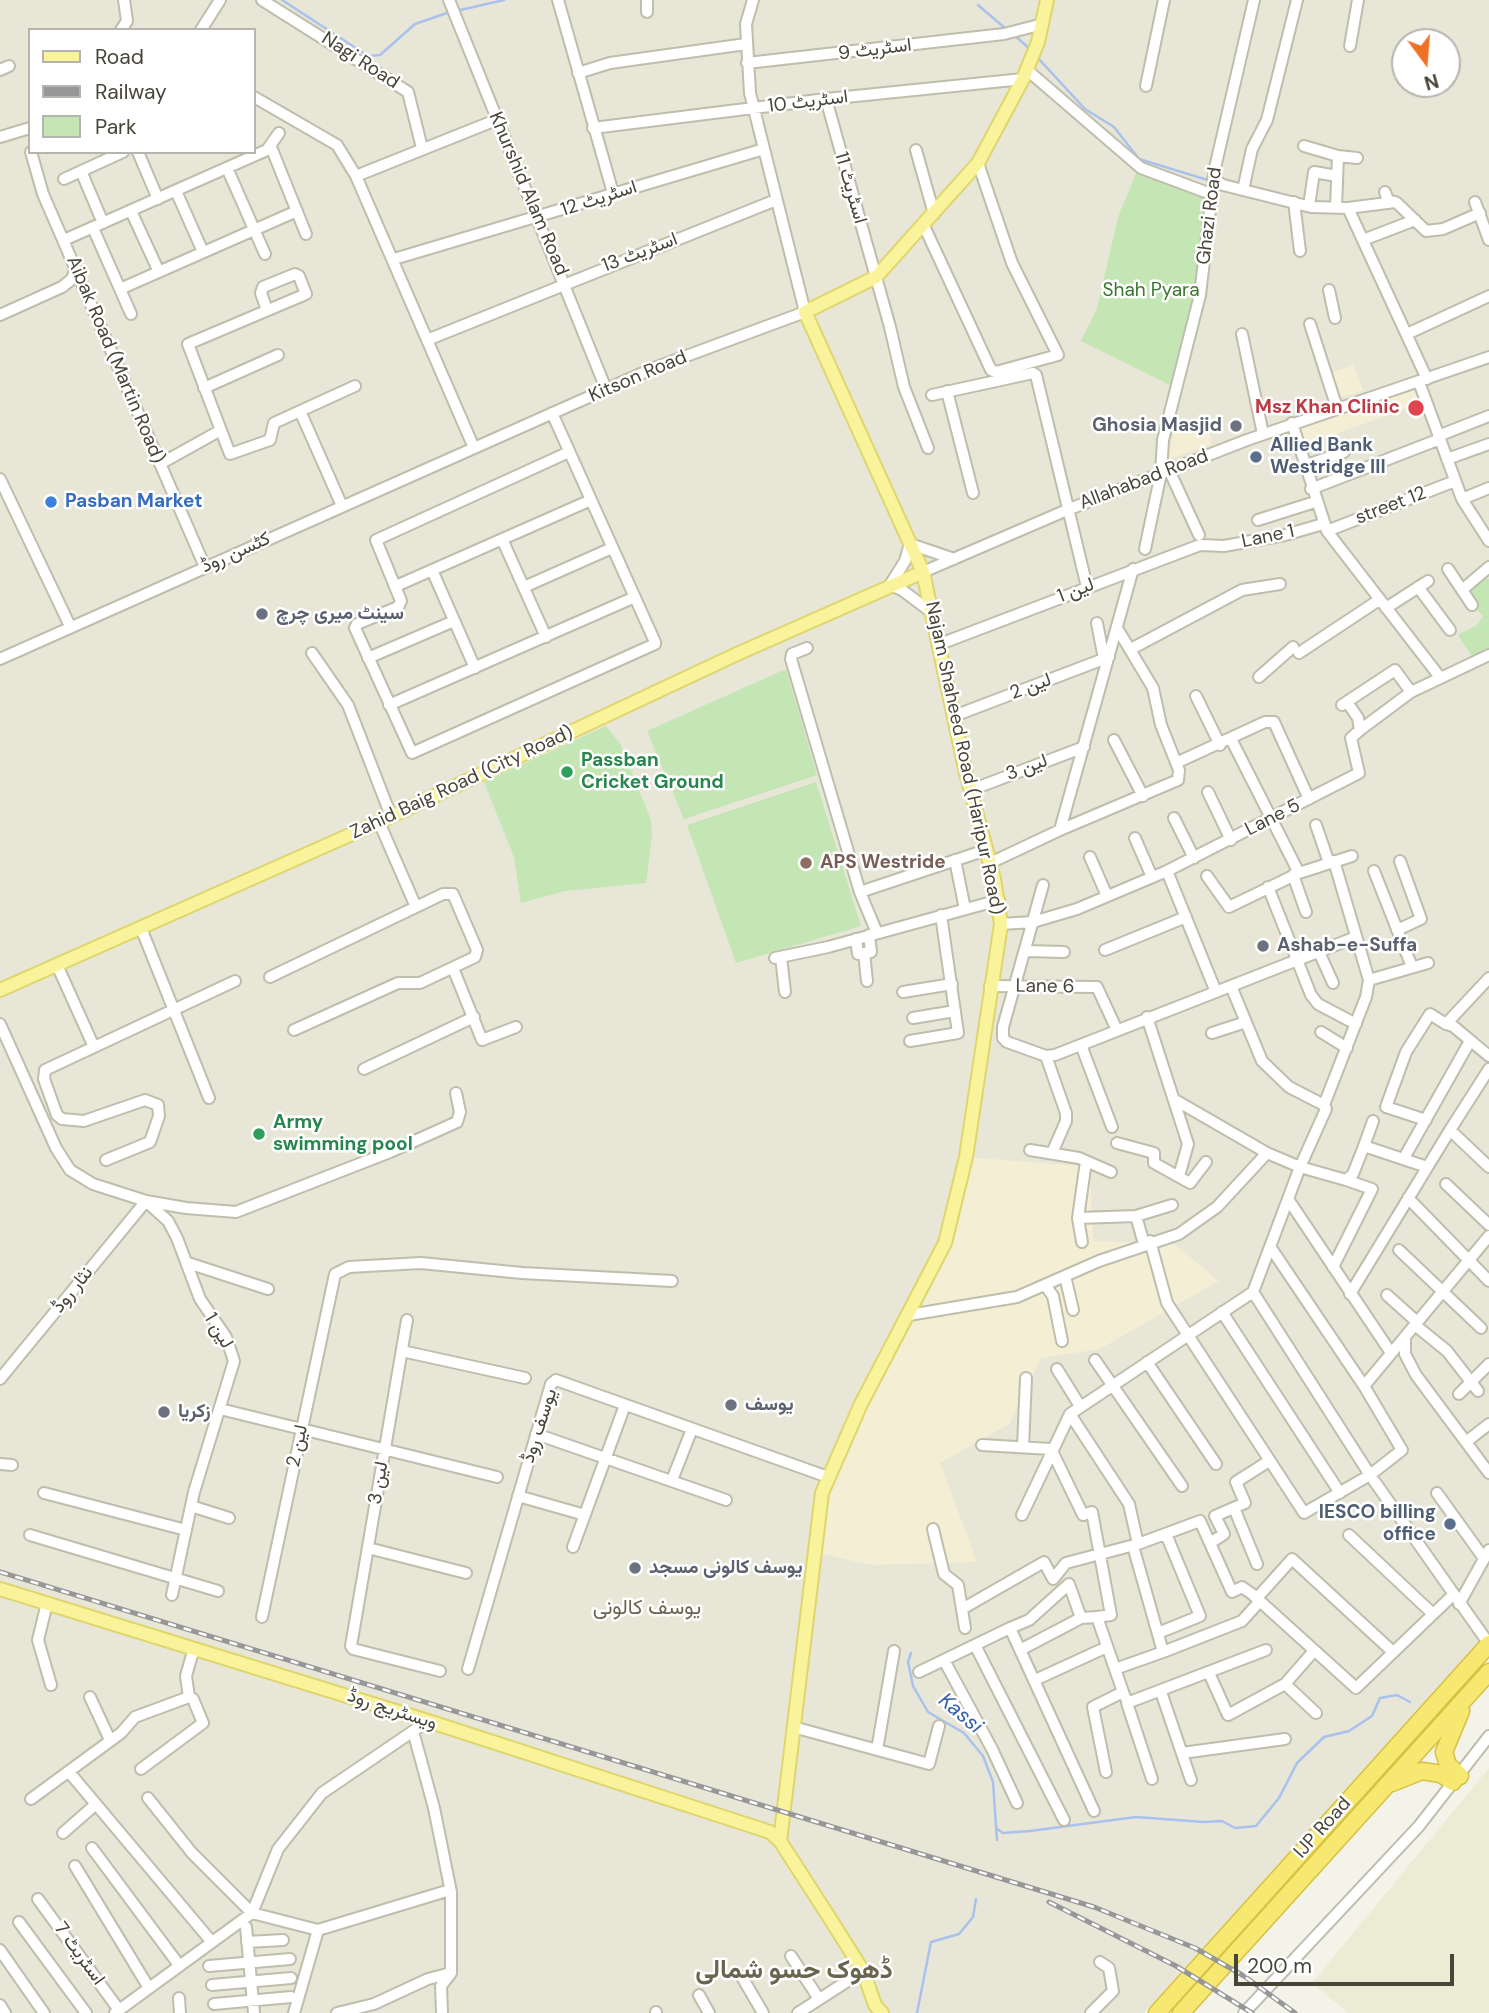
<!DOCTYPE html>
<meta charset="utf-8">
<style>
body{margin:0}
#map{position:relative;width:1489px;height:2013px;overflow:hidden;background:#f4f3e9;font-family:"DM Sans",sans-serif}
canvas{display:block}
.legend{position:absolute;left:28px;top:28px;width:228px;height:126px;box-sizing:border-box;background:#fff;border:2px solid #b5b4af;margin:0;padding:9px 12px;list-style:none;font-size:21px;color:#474438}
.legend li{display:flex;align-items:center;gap:14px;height:35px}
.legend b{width:35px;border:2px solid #b5b4af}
.north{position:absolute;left:1391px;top:28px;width:70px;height:70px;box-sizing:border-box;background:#fff;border:2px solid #b5b4af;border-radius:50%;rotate:164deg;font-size:19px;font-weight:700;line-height:28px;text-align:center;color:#474438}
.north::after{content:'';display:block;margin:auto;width:24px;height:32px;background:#ef7125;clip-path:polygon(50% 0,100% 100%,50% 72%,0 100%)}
.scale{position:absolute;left:1234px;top:1954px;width:220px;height:32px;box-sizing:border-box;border:4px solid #474438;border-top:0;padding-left:9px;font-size:21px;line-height:24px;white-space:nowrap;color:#474438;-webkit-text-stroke:5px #fff;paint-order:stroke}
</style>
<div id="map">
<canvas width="1489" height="2013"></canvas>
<ul class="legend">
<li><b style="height:9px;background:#f9f49c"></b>Road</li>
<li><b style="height:9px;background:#979797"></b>Railway</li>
<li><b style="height:19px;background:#c4e6b4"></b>Park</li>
</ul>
<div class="north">N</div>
<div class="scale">200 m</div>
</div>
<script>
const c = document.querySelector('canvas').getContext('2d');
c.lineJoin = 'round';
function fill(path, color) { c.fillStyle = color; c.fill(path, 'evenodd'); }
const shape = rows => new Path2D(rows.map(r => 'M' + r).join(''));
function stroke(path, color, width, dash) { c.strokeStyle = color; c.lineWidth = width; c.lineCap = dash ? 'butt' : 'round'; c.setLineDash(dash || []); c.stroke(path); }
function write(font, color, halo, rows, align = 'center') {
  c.font = font + ' "DM Sans",Vazirmatn,sans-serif'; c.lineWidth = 5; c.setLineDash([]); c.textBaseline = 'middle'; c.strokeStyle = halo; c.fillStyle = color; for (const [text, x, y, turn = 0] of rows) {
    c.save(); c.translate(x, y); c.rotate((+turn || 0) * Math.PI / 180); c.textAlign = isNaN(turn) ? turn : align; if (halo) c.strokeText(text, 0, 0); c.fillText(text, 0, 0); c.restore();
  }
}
fill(shape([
 [0,0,1489,0,1489,1631,1144,2013,0,2013],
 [30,30,254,30,254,152,30,152],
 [1405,42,1447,42,1447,84,1405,84]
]), '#e7e6d7');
fill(shape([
 [1354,365,1363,391,1339,398,1332,372],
 [1419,382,1427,401,1302,446,1292,423],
 [1209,422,1211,444,1168,460,1175,424],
 [966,1157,1090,1167,1093,1241,1173,1243,1219,1281,1100,1349,1041,1358,1009,1424,940,1463,977,1562,871,1565,814,1552,822,1493,946,1243]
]), '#f4eed5');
fill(shape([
 [1489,1768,1489,2013,1348,2013,1312,1983]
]), '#ecebd4');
fill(shape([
 [1138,169,1211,194,1200,295,1176,388,1081,341,1097,309,1118,217],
 [1483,578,1489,579,1489,658,1477,664,1458,635,1477,625,1483,616,1464,595],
 [786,669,817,775,684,819,647,731],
 [606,726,621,745,651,820,652,836,646,883,565,891,521,903,514,857,484,782],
 [816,782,861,926,736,963,687,825]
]), '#c4e6b4');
stroke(shape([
 [282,0,368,56,380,55,415,24,450,12],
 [978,5,1006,29],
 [456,11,504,0],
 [1014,35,1030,49],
 [1037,57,1085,109,1114,127,1139,159,1211,181],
 [911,1653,908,1662,913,1686,928,1712,964,1733,983,1756,993,1782,997,1840],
 [996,1828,1003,1833,1030,1831,1136,1817,1203,1822,1222,1821,1235,1828,1256,1826,1279,1798,1297,1763,1324,1737,1349,1731,1372,1716,1380,1698,1397,1695,1410,1702],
 [917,2013,931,1942,959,1934,973,1917,976,1899]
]), '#a9c2ed', 2.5);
const minor = shape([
 [262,0,408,92,422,148],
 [449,0,606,389],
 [558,0,613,193],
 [647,0,647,12],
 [121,30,127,21,124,0],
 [201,30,220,0],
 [1350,46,1358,0],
 [747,63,1004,34,1043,24],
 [1026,69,1141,168,1211,194],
 [0,70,9,66],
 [578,73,610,63,746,44],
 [1146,86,1164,0],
 [254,97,337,145,356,176,474,448],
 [826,99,890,327,904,387,928,448],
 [593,128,826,99,1023,79],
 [0,137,30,128],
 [1304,146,1338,156,1357,158],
 [271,147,306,234],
 [916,150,934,214],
 [31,152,43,194,205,567],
 [138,152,158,199],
 [227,168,265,254],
 [81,171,103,223],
 [356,176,496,120],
 [64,179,123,152],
 [1213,179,1223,185,1311,207,1348,208,1395,202],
 [1243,190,1252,149,1267,120,1297,0],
 [176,191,203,252],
 [1385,192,1388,200,1397,203,1426,231,1443,229,1480,213],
 [1294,202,1300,251],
 [1475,202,1489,240],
 [1309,206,1314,172,1337,176],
 [1336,207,1338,156],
 [1348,208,1427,379],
 [131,211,159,272],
 [924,226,991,370,996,372,1058,355,1012,263,978,163],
 [93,228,131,314],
 [64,240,267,150,279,133],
 [1363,240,1415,220],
 [394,259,764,149],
 [120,289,297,211],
 [1329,290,1335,318],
 [267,310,261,293,263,287,295,274,299,276,306,294,188,344,230,454,270,440,274,423,355,386],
 [0,315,62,287,72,279,75,270],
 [1310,324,1337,408],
 [1242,334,1263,434],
 [1407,334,1489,296],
 [427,340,776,200],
 [1419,382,1462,499,1489,541],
 [204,388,278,355],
 [947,391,973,493],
 [932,395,1033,373,1036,375,1087,587],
 [300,411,342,506],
 [552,413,655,642,655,644,412,753,355,628,357,624,398,607,401,601,376,540,569,452],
 [1292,423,1327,531,1439,676],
 [1438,436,1489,416],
 [1447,459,1489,444],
 [160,464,221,430],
 [1304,466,1344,452],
 [1169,470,1199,535],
 [0,479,70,626],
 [1311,489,1440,439],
 [1462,499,1489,488],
 [1258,520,1315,502],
 [1327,531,1455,481],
 [502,539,546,637],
 [1145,549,1161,473,1163,440,1200,295,1215,168,1254,0],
 [1448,569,1472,605],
 [432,570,475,668],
 [923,572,1067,510,1247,440,1489,357],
 [396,586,591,500],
 [524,587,612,548],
 [1418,587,1450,630],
 [1462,590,1489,567],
 [1386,608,1428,581],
 [934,614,902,590,890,585,905,561,910,544,954,559],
 [1097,623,1104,659],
 [940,644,1200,545,1224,546,1285,535,1323,524],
 [807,648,792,654,791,659,860,892,877,933],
 [1131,649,1242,590,1280,584],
 [312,653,348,705,391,816],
 [1299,653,1379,600],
 [368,658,454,621],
 [0,659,654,368,805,312,750,93,746,24,753,0],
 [1259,677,1293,647],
 [1196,696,1220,745],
 [1347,702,1358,718,1360,730],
 [389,705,635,597],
 [1342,705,1395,670,1411,692],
 [954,716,1109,657],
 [1231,739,1299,873],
 [1114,740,1143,796],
 [1176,763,1265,722,1274,722,1309,799],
 [971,790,1084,747],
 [1208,792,1231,840],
 [1174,818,1194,858],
 [379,822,416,907],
 [1316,825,1329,863],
 [1060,830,1133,569],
 [1135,838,1152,877],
 [1090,857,1107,896],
 [955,860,965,909],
 [990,863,1060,830,1178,780,1179,770,1161,725,1153,688,1117,628],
 [1167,871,1216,992],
 [1374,871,1412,967],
 [1293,875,1306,912],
 [1207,876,1229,907,1299,873,1352,856],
 [1043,885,1003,1027,1003,1038,1007,1042,1046,1056,1055,1055,1231,986,1262,1061,1289,1087,1324,1105,1326,1109,1300,1167,1253,1292,1370,1475,1489,1644],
 [1268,887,1311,995,1318,1004,1356,1024],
 [860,892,977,853],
 [1001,924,1033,922,1077,909,1167,871,1359,773,1351,738,1360,730,1411,692,1489,655],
 [141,928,209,1098],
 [1397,930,1421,919,1400,861],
 [856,939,858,954,871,952,869,935],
 [1105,950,1186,917],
 [1025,951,1064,952],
 [1319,952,1333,983],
 [864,953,867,981],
 [781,957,785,992],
 [775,958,828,947,999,900],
 [57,965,94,1047],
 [453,968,482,1040,516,1027],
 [270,977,443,894,453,894,477,950,475,957,420,983,398,983,294,1030],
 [1489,978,1446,1024,1453,1026,1489,1056],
 [1369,980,1428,963],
 [990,986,1097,987,1116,1028],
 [1231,986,1356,937],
 [903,992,952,984],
 [1147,1017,1188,1144,1179,1176],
 [913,1018,955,1011],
 [0,1024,56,1148,70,1170,93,1184,146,1201,186,1208,236,1212,390,1152,457,1122,460,1112,456,1093],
 [1321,1032,1347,1048],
 [1212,1033,1246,1022],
 [910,1041,958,1033,941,915],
 [1081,1045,1112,1127],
 [1046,1056,1066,1113,1066,1121,1052,1153],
 [364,1069,474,1017],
 [1177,1101,1267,1153,1300,1167,1346,1180,1353,1174,1364,1146,1427,1167],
 [1324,1105,1366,997,1369,980,1334,861],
 [1426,1120,1386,1107,1406,1052,1430,1014,1446,1024],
 [1450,1130,1489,1069],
 [1117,1143,1154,1153,1154,1163,1190,1183,1206,1162],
 [1364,1146,1373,1121],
 [1030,1150,1079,1158,1111,1172],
 [1404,1158,1470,1041],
 [106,1160,150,1142,159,1116,158,1105,145,1100,84,1121,62,1119,57,1115,44,1079,45,1070,235,981],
 [1446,1184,1489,1225],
 [1408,1198,1489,1281],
 [1288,1199,1391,1353],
 [148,1203,168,1221,177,1238,200,1299,226,1337,234,1361,194,1492,172,1595],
 [1136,1216,1144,1244],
 [1078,1218,1136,1216,1172,1205],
 [1150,1241,1167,1303,1304,1513,1370,1475,1402,1450,1364,1386,1271,1248],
 [1082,1242,1078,1218,1086,1161],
 [1399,1250,1481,1328],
 [188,1263,268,1289],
 [1333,1267,1372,1189,1346,1180],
 [1065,1276,1073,1310],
 [1045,1285,1053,1296,1062,1341],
 [1350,1294,1450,1130,1489,1167],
 [1387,1295,1417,1322],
 [1222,1312,1340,1493],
 [909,1315,1017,1297,1099,1261,1179,1234,1217,1207,1267,1153],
 [407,1320,351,1646,353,1649,440,1671],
 [1415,1325,1447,1351,1478,1391],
 [1405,1337,1405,1354,1416,1375,1489,1473],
 [402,1351,525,1378],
 [1095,1360,1182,1486],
 [1147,1362,1216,1464],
 [1057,1369,1080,1406],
 [0,1379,146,1201],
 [1364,1386,1489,1236],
 [1459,1394,1489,1364],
 [220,1409,497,1477],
 [1070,1414,1129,1504,1138,1544],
 [536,1434,726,1500],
 [1466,1442,1489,1424],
 [982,1445,1051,1449,1083,1515,1092,1512,1111,1615,1097,1617,1123,1692],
 [1023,1447,1026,1378],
 [0,1464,12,1465],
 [672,1480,692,1429],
 [44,1493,186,1530],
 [1437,1493,1483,1557],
 [518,1496,585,1515],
 [191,1506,229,1518],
 [1234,1508,1257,1564],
 [1022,1515,1070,1414,1253,1292],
 [933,1529,944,1574,958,1585,965,1628],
 [30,1535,218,1591],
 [1349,1535,1433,1614],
 [1210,1543,1224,1534,1215,1516,1245,1503,1236,1482,1269,1461],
 [573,1547,625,1405],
 [368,1548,466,1573],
 [1257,1598,1292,1559,1393,1652],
 [47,1603,38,1640,51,1685],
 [1459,1604,1489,1550],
 [962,1609,1044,1562,1053,1579,1066,1563,1138,1544,1200,1521,1232,1592,1242,1587,1252,1594,1356,1688,1453,1595],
 [262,1617,335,1274,349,1267,421,1263,522,1273,672,1281],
 [1081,1618,1069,1584,1029,1620,1010,1628,1094,1811],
 [1158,1633,1200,1616,1166,1534],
 [976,1647,1064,1820],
 [1020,1650,1081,1618,1097,1617],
 [1163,1652,1242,1621,1260,1601],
 [945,1662,992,1749,1017,1803],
 [468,1669,551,1384,556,1380,828,1477],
 [1115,1669,1163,1652,1133,1546],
 [919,1672,1010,1628],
 [1209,1673,1228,1715,1285,1684,1313,1652],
 [1035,1680,1107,1647],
 [1285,1684,1316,1713],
 [1161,1692,1191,1780],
 [90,1697,110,1740],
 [793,1727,929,1764,939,1726],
 [413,1731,434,1808,451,1892,451,1973,441,1986,442,2013],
 [877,1750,894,1651],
 [1182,1753,1285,1739],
 [141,1769,203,1723,193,1699,189,1697,186,1676,194,1648],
 [69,1772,211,1941],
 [1106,1772,1093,1707,1123,1692,1125,1697],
 [1152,1779,1127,1703,1266,1650],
 [148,1798,192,1853,252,1913,318,1930,294,2013],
 [31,1799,121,1733,135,1717,189,1697],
 [63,1833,96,1804],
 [92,1848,179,1965],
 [75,1866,149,1988],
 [38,1899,119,2010],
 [19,1922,86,2013],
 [246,1927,254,2013],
 [318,1930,450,1890],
 [247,1942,283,1940],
 [0,1950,44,2013],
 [791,1956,819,1999],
 [209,1966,290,1959],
 [742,1977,763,2013],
 [212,1985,291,1978],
 [699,1995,709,2013],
 [179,1998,180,2013],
 [214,2004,291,1997],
 [0,2005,5,2013],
 [656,2012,656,2013],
 [115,2013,252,1913,278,1849,322,1793,428,1721],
 [337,2013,374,2004,428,1979,451,1973],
 [798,2013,863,1971],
 [1091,2013,1113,1991,1109,1968,1100,1962],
 [1244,2013,1419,1826,1489,1736]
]);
const major = shape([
 [0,990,379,822,737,654,923,572],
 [0,1589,428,1721,770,1832,780,1841,829,1917,863,1971,875,2005,882,2013],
 [780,1841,822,1493,861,1404,945,1243,966,1157,1001,924,994,879,965,769,923,572,805,312,876,277,978,163,1023,79,1038,42,1047,0]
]);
const highway = shape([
 [1460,1776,1448,1765,1444,1752,1461,1711],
 [1392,1783,1422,1771,1441,1774,1453,1782],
 [1157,2013,1489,1644],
 [1181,2013,1489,1672]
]);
stroke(minor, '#bfbdac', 14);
stroke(major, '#ded66d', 16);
stroke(highway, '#d6c141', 19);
stroke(minor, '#fff', 10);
stroke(major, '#f9f49c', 12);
stroke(highway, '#f7e871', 16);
const rail = shape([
 [0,1572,1094,1907,1195,1948,1244,1976,1295,2013],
 [1049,1902,1176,1966,1252,2013]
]);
stroke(rail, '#979797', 5);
stroke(rail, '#fff', 2.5, [8]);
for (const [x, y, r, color] of [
 [1416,408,9,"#e0444e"],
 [1236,426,7,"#6b7280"],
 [1256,457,7,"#5c6f8a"],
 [51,502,7,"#3f7fe0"],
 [262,614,7,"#6b7280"],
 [567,772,7,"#2e9e5b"],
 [806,863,7,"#8d6e63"],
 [1263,946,7,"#6b7280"],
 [259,1134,7,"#2e9e5b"],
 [731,1405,7,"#6b7280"],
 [164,1412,7,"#6b7280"],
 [1450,1524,7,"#5c6f8a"],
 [635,1568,7,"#6b7280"]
]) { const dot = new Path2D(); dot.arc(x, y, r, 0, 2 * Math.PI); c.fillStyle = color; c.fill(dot); stroke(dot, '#fff', 2.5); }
write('19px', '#474438', '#fff', [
 ["اسٹریٹ 9",875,50,-7],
 ["Nagi Road",360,61,33],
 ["اسٹریٹ 10",808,102,-7],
 ["اسٹریٹ 11",850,188,74],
 ["Khurshid Alam Road",528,194,67],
 ["اسٹریٹ 12",599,199,-18],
 ["Ghazi Road",1210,216,-83],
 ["اسٹریٹ 13",640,253,-21],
 ["Aibak Road (Martin Road)",115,360,67],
 ["Kitson Road",638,377,-23],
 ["Allahabad Road",1144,480,-21],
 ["street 12",1391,506,-21],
 ["Lane 1",1268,537,-12],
 ["کٹسن روڈ",236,553,-24],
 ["لین 1",1076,591,-21],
 ["لین 2",1031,687,-21],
 ["Najam Shaheed Road (Haripur Road)",964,758,78],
 ["لین 3",1027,768,-21],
 ["Zahid Baig Road (City Road)",462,783,-25],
 ["Lane 5",1273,818,-27],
 ["Lane 6",1045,987,1],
 ["نثار روڈ",73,1290,-51],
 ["لین 1",218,1331,59],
 ["یوسف روڈ",540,1426,-72],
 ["لین 2",298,1446,-78],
 ["لین 3",379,1483,-80],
 ["ویسٹریج روڈ",392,1710,18],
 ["IJP Road",1323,1828,-48],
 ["اسٹریٹ 7",79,1954,54]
]);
write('19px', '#38762d', '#fff', [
 ["Shah Pyara",1151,291]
]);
write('bold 19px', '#be3a42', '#fff', [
 ["Msz Khan Clinic",1400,408]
], 'right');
write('bold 19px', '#5b616d', '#fff', [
 ["Ghosia Masjid",1222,426,"right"],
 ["سینٹ میری چرچ",276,614],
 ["Ashab-e-Suffa",1277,946],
 ["یوسف",745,1405],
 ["زکریا",178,1412],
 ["یوسف کالونی مسجد",649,1568]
], 'left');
write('bold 19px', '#4e5e75', '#fff', [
 ["Allied Bank",1270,446],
 ["Westridge III",1270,468],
 ["IESCO billing",1436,1513,"right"],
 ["office",1436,1535,"right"]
], 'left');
write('bold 19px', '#366cbe', '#fff', [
 ["Pasban Market",65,502]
], 'left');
write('bold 19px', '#27864d', '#fff', [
 ["Passban",581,761],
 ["Cricket Ground",581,783],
 ["Army",273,1123],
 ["swimming pool",273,1145]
], 'left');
write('bold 19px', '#785e54', '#fff', [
 ["APS Westride",820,863]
], 'left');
write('21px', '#69654f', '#fff', [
 ["یوسف کالونی",647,1608]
]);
write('italic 21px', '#3660ae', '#fff', [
 ["Kassi",960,1714,40]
]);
write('bold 26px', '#69654f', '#fff', [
 ["ڈھوک حسو شمالی",794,1971]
]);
</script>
